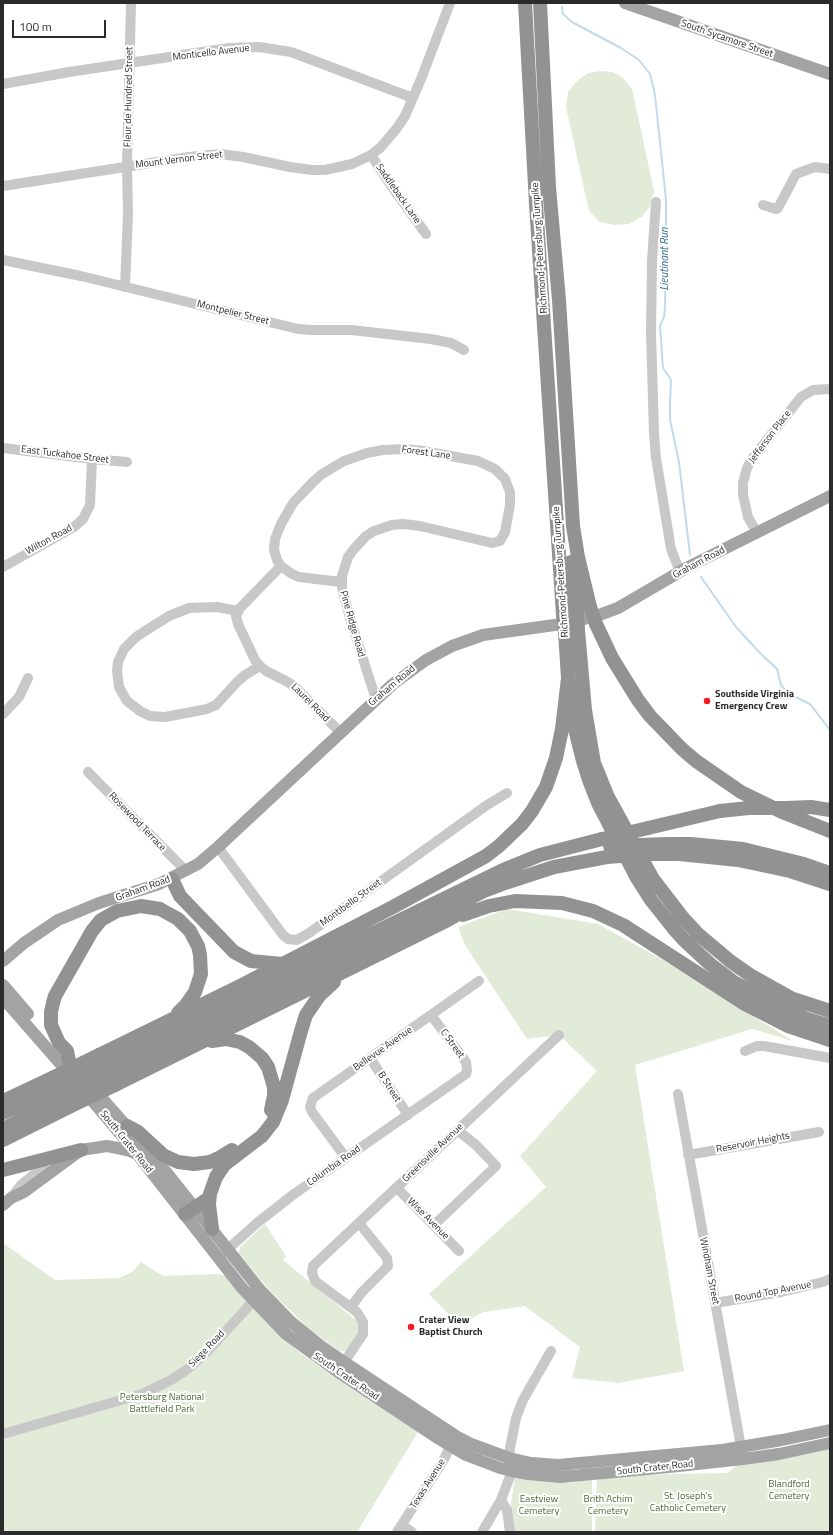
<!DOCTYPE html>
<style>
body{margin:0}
#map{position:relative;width:833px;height:1535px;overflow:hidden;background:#fff;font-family:"Titillium Web",sans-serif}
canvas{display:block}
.frame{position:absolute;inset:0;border:4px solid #2b2b2b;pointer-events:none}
.scale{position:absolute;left:12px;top:20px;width:94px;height:18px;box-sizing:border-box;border:2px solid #2b2b2b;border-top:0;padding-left:5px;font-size:12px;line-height:14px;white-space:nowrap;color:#2b2b2b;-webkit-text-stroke:3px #fff;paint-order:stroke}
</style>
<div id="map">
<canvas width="833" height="1535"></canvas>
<div class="frame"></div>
<div class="scale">100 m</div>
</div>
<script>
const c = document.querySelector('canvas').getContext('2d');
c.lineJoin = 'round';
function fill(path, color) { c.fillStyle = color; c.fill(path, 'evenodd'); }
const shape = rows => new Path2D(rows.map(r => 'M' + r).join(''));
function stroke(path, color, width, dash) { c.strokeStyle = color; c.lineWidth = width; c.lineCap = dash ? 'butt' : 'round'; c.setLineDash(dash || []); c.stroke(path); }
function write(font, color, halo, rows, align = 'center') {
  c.font = font + ' "Titillium Web",sans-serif'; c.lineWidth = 4; c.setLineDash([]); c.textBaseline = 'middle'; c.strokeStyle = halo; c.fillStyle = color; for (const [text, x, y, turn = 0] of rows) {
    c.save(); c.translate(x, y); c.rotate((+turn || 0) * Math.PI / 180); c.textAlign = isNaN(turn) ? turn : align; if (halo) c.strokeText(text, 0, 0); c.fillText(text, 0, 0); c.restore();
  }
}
fill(shape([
 [601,71,613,72,623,78,632,89,654,191,650,206,642,217,629,224,614,225,600,222,589,211,566,107,568,92,577,81,588,73],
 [507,909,598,924,668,963,793,1041,752,1029,635,1065,684,1371,618,1383,572,1378,580,1347,525,1306,484,1312,459,1325,429,1294,546,1187,520,1156,597,1071,559,1035,527,1039,465,945,458,927],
 [265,1224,286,1256,283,1260,363,1326,348,1351,339,1351,306,1326,271,1292,239,1254,240,1247],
 [3,1243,55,1280,119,1278,132,1272,141,1262,163,1276,219,1274,226,1276,270,1325,299,1352,333,1376,418,1432,357,1532,3,1532],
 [830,1440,830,1532,595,1532,597,1480,627,1475,728,1473,743,1459],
 [515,1477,570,1483,592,1480,592,1532,507,1532]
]), '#e1ebd7');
stroke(shape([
 [562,7,563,14,572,22,621,48,639,60,650,74,655,95,666,200,666,236,665,307,664,317,660,326,663,368,671,380,670,403,670,420,679,462,690,555],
 [701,577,736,627,760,653,777,669,781,685,789,694,810,704,830,730]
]), '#c0daee', 2);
stroke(shape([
 [3,84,69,72,229,48,259,47,291,52,413,98],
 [371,155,390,184,426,234],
 [3,186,189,157,221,154,243,157,290,167,312,170,325,170,352,164,371,155,381,147,397,128,405,116,421,79,450,3],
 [656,202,652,261,651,333,654,433,656,458,671,549,680,572],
 [763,205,776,209,778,208,796,174,815,167,830,169],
 [3,260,81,276,298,329,311,330,351,330,431,339,451,343,464,350],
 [125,287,128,214,127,166,131,3],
 [3,448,92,459,127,462],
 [757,533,748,517,743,495,743,483,747,468,751,460,801,397,813,390,830,389],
 [281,566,240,608,236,616,238,624,255,660,260,666,266,671,288,682,296,688,340,732],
 [3,567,74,527,83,519,90,505,92,459],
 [341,582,299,577,292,574,281,566,277,560,274,550,275,539,281,524,293,503,314,481,322,474,344,461,367,453,383,450,405,449,423,451,478,461,495,469,505,479,510,492,510,505,505,532,500,541,492,543,420,526,403,524,392,525,374,531,366,536,354,549,348,557,342,576,342,588,352,625,376,699],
 [238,611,217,607,189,608,169,616,153,626,136,637,124,649,118,662,117,671,119,687,127,701,140,711,150,716,165,717,207,709,216,705,237,682,245,675,260,666],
 [3,714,19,697,28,678],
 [88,772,186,871],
 [218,847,283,935,288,939,297,940,309,933,487,805,507,793],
 [745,1051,757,1046,764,1046,830,1058],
 [370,1058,408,1115],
 [678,1094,742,1453],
 [688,1155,819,1132],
 [346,1158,312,1112,310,1107,313,1098,479,981],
 [397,1188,459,1251],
 [11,1198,21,1185,36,1173,44,1170,50,1172],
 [434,1225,496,1166,476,1145,457,1130],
 [219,1257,257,1223,294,1194,466,1074,467,1070,466,1062,431,1015],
 [715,1303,781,1292,823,1282,830,1279],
 [351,1307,362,1292,388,1266,387,1258,359,1223],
 [341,1367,363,1334,363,1322,357,1312,315,1281,312,1273,313,1266,559,1035],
 [3,1434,142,1394,171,1380,185,1371,206,1353,247,1308,257,1293],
 [501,1500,507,1510,510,1532],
 [402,1525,412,1532],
 [397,1532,443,1461,454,1439],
 [482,1532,501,1500,512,1471,509,1458,510,1448,516,1418,523,1400,551,1351]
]), '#c8c8c8', 10);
stroke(shape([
 [625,3,830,74],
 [3,961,24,943,58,920,99,903,159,884,198,864,218,847,393,684,426,660,452,646,483,635,569,623,599,615,618,608,688,567,830,496],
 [3,985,28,1014],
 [3,998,72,1077],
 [92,1087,159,1163,260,1290,291,1322,322,1347,344,1362,456,1436,471,1444,509,1458,531,1463,558,1465,722,1450,782,1440,830,1430],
 [84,1091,138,1155,242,1288,286,1334,338,1372,436,1437,466,1455,500,1468,512,1471,528,1474,561,1477,679,1466,743,1459,779,1454,830,1443],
 [3,1205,11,1198,24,1192,81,1150,107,1146,127,1150,137,1154]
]), '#a3a3a3', 12);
stroke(shape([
 [525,3,536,204,563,615],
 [540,3,549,187,559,300,573,526,578,557,590,607],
 [571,562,577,612],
 [596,624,612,658,638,700,650,716,682,749,696,761,741,792,782,812,830,831],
 [578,630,585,710,594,763,607,795,653,879,683,918,698,934,730,961,750,975,793,999,830,1011],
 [565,632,568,678,575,729,583,761,589,780,598,803,637,878,651,900,674,929,684,940,710,964,735,983,786,1010,807,1019,830,1026],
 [786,808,811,807,830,810],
 [648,828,720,811],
 [668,844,691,844,743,849,804,864,830,873],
 [679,854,738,860,790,871,830,884],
 [172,879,180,896,234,952,251,961,282,964],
 [463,915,489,906,515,901,562,903,593,911,623,925,745,1004,788,1026,830,1040],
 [212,1041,225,1039,240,1042,249,1047,262,1058,268,1067,274,1087,274,1095,271,1110],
 [99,1055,238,987,393,907,486,856,499,846,522,824,532,811,546,787,556,758,562,729,568,678],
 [69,1061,67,1051,59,1043,51,1025,51,1012,53,1003,55,996,92,931,101,920,117,911,141,906,160,909,178,919,190,931,198,946,200,955,201,974,195,992,186,1005,178,1013],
 [104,1064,503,870,540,855,602,839],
 [110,1076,484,891,505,883,554,867,607,857],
 [115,1085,448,920,470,907],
 [3,1101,52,1078],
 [3,1113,57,1087],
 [127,1126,138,1132,163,1155,178,1162,194,1164,210,1162,219,1158,232,1150],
 [3,1129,64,1098],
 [3,1140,69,1107],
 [3,1170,81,1150],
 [185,1214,209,1198],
 [212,1229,209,1204,210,1194,216,1177,224,1165,262,1136,273,1122,282,1100,301,1031,306,1015,319,996,334,982]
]), '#929292', 14);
stroke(shape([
 [590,607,596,624],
 [577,612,578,630],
 [563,615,565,632],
 [720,811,749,808,786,808],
 [602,839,648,828],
 [610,846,668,844],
 [607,857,648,854,679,854],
 [52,1078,99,1055],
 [57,1087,104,1064],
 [64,1098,110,1076],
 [69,1107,115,1085]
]), '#929292', 14);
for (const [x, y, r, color] of [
 [707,701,4,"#f61a21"],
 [411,1327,4,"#f61a21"]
]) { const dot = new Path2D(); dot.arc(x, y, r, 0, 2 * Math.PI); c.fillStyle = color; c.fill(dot); stroke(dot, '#fff', 1.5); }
write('10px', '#2b2b2b', '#fff', [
 ["South Sycamore Street",727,39,19],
 ["Monticello Avenue",211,53,-7],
 ["Fleur de Hundred Street",129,97,-89],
 ["Mount Vernon Street",179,160,-7],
 ["Saddleback Lane",398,194,55],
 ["Richmond-Petersburg Turnpike",540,248,-94],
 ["Montpelier Street",233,313,14],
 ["Jefferson Place",770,437,-53],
 ["Forest Lane",426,453,8],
 ["East Tuckahoe Street",65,455,7],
 ["Wilton Road",49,540,-29],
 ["Graham Road",699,563,-28],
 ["Richmond-Petersburg Turnpike",561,572,-94],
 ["Pine Ridge Road",352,624,74],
 ["Graham Road",392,686,-40],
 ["Laurel Road",310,703,45],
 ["Rosewood Terrace",137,822,46],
 ["Graham Road",143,889,-20],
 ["Montibello Street",351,903,-36],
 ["C Street",452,1044,54],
 ["Bellevue Avenue",383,1049,-35],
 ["B Street",389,1087,57],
 ["South Crater Road",126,1142,51],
 ["Reservoir Heights",753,1143,-11],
 ["Greensville Avenue",433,1153,-44],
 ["Columbia Road",334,1166,-35],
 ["Wise Avenue",428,1219,45],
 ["Windham Street",709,1271,79],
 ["Round Top Avenue",773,1292,-11],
 ["Siege Road",207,1349,-46],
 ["South Crater Road",346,1377,34],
 ["South Crater Road",655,1468,-6],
 ["Texas Avenue",428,1484,-58]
]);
write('bold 10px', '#2b2b2b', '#fff', [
 ["Southside Virginia",715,695],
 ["Emergency Crew",715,707],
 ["Crater View",419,1321],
 ["Baptist Church",419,1333]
], 'left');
write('10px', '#4c6b35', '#fff', [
 ["Petersburg National",162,1398],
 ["Battlefield Park",162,1410],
 ["Blandford",789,1485],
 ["Cemetery",789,1497],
 ["St. Joseph's",688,1497],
 ["Catholic Cemetery",688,1509],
 ["Eastview",539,1500],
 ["Cemetery",539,1512],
 ["Brith Achim",608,1500],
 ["Cemetery",608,1512]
]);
write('italic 11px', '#336a94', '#fff', [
 ["Lieutinant Run",665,259,-90]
]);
</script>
